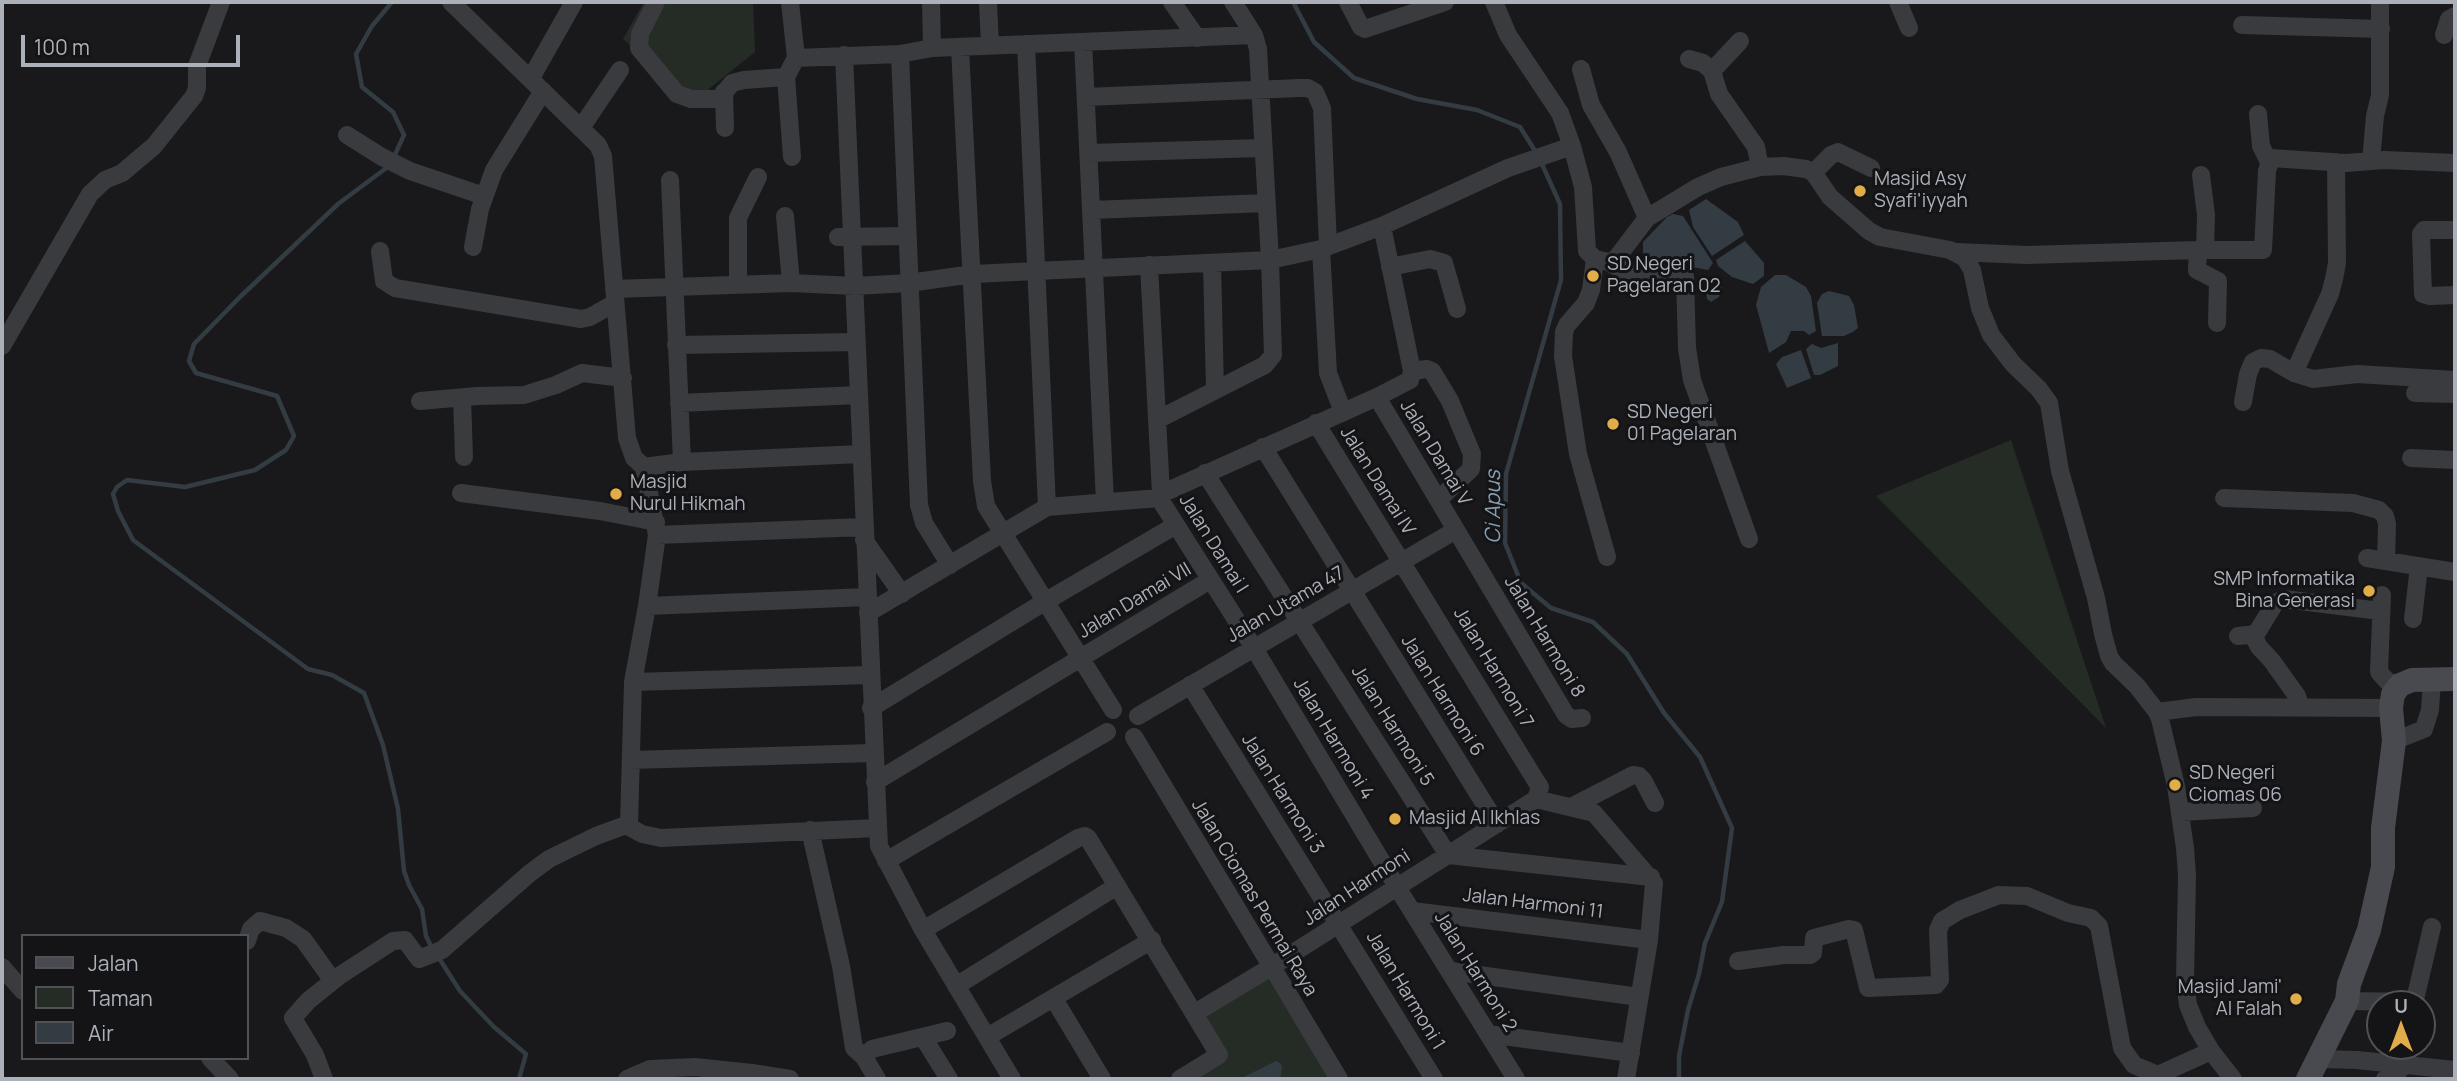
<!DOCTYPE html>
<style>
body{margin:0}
#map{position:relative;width:2457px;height:1081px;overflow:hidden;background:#19191b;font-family:Manrope,sans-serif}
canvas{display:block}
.frame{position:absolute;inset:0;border:4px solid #acb0b9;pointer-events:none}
.legend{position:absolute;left:21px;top:934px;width:228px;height:126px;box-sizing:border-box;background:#141416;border:2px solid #515257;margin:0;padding:9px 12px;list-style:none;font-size:21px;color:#acb0b9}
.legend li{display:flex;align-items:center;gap:14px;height:35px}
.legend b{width:35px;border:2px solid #515257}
.north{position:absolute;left:2366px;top:990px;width:70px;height:70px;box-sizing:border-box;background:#141416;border:2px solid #515257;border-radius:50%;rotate:0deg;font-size:19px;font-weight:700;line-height:28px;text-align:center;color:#acb0b9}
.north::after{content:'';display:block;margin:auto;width:24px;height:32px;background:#e1ac4a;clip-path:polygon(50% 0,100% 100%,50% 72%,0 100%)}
.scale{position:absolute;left:21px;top:35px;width:219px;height:32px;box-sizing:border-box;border:4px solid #acb0b9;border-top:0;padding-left:9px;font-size:21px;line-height:24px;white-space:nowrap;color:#acb0b9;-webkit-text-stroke:5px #141416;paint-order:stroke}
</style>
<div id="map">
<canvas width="2457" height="1081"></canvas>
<div class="frame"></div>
<ul class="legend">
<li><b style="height:9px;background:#484a4f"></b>Jalan</li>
<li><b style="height:19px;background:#252c26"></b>Taman</li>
<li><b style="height:19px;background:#333c42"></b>Air</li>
</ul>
<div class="north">U</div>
<div class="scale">100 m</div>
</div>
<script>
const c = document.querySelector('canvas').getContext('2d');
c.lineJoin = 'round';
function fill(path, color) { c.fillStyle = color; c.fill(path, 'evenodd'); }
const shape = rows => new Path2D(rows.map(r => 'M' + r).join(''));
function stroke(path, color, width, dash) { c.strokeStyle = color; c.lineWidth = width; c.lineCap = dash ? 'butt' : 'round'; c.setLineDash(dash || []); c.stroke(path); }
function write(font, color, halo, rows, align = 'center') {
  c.font = font + ' Manrope,sans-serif'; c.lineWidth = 6; c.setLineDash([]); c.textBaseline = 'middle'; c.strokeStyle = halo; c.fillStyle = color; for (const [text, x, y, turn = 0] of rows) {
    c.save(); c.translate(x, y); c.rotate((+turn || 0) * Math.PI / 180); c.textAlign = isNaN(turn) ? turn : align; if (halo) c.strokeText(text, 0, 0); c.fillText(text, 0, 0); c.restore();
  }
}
fill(shape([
 [644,2,753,2,755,52,695,100,623,39],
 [2011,440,2106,728,1876,496],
 [1265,974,1330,1079,1191,1079,1226,1058,1198,1014]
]), '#252c26');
fill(shape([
 [1706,199,1738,222,1744,235,1712,256,1693,227,1689,210],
 [1673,214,1683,216,1713,263,1708,270,1651,259,1643,253,1643,242,1667,217],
 [1745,241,1764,263,1764,276,1753,284,1732,277,1718,266,1716,260],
 [1775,275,1786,275,1806,287,1811,296,1816,331,1809,335,1804,331,1791,331,1786,342,1769,353,1756,305,1761,287],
 [1710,280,1722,287,1719,297,1711,302,1707,299,1706,292,1706,284],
 [1829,291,1849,296,1854,305,1858,328,1853,332,1844,336,1822,336,1817,303,1822,294],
 [1838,343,1838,366,1820,375,1814,375,1806,349,1812,344,1821,348],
 [1801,350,1811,378,1787,388,1776,364,1782,357],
 [1276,1061,1281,1064,1282,1067,1280,1079,1240,1079]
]), '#333c42');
stroke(shape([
 [392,2,372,26,356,54,362,87,393,112,404,135,393,159],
 [1293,2,1314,42,1354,78,1417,99,1477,110,1520,127,1537,154],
 [1541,162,1560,204,1561,280,1506,474,1505,543,1521,583,1551,608,1593,622,1627,654,1664,713,1700,757,1732,828,1722,902,1705,943,1699,974,1688,1010,1679,1056,1679,1079],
 [389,166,338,204,240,297,194,344,189,361,196,373,277,396,294,436,286,450,255,470,185,487,127,480,117,487,113,494,118,511,133,540,308,669,332,675,364,693,383,745,398,809,404,871,409,885,422,909,426,936,432,948],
 [437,955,460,991,494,1027,526,1054,519,1079]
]), '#333c42', 4.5);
stroke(shape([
 [451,2,598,145,603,156,627,438,634,458,644,467,657,535,647,606,633,682,629,825],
 [656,2,640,34,639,48,677,94,691,99,714,99,720,98,732,83,744,80,786,77],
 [790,2,796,58,786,77,792,157],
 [931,2,932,48],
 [988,2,990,46],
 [1172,2,1197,38],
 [1233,2,1254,35],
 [1348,2,1361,27,1365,29,1445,2],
 [1494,2,1508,35,1560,113,1572,146,1583,187,1587,251,1595,259,1609,262,1615,260,1647,218,1698,187,1721,177,1760,167,1783,166,1806,169,1813,172,1830,197,1869,231,1880,237,1950,250,1965,258,1972,270,1980,308,1991,335,2013,364,2039,389,2049,403,2060,471,2096,598,2103,634,2109,656,2113,663,2137,686,2157,712,2160,719,2176,786,2185,848,2187,875,2185,981,2188,1005,2197,1027,2211,1051,2233,1079],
 [1898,2,1909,28],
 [2242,25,2381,29],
 [2444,35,2449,19,2455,16],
 [1083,42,1105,502],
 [1026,44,1047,507],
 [960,48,982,481,986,506,1113,710],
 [900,54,919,505,924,523,950,565],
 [844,55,879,846,923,930,1012,1079],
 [796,58,900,54,932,48,1254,35,1258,49,1270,260,1273,355,1265,365,1157,420],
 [1689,59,1703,63,1712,71,1719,94,1756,147,1760,167],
 [1581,69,1591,105,1618,152,1647,218],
 [1712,71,1740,41],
 [531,78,574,2],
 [724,92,725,128],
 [1086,97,1300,88,1308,88,1315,92,1322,108,1328,246],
 [2258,114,2261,146,2269,162],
 [581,128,620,70],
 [347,135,382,157,410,171,484,196],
 [1089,153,1262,148],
 [2371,161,2375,116,2380,95,2380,2],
 [1813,173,1831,155,1838,152,1871,168],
 [2201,175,2206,215,2205,250],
 [670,180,682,462],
 [1092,210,1266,203],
 [785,216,791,283],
 [2455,230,2424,230,2421,234,2423,294,2430,296,2455,295],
 [838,237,907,236],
 [473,247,480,209,494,170,543,91],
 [1321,249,1328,373,1343,412],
 [2198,250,2197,270,2218,281,2217,323],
 [380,251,384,281,395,288,581,319,590,317,615,303],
 [1956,252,2027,255,2198,250,2263,250,2267,171,2271,158,2346,163,2384,160,2455,163],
 [1595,259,1591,290,1586,303,1567,325,1564,332,1563,356,1578,454,1607,557],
 [1609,262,1622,270,1676,271,1685,277,1687,348,1692,380,1749,539],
 [1212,263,1215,390],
 [1149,265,1161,494],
 [1390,267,1430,259,1444,263,1457,309],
 [738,285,738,218,758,177],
 [614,289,791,283,855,286,909,283,973,274,1270,260,1321,249,1382,226,1508,168,1572,146],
 [676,345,857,342],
 [2,346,90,194,105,180,122,173,154,146,194,96,197,88,197,66,221,2],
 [1412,371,1427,369,1432,371,1450,401,1472,454,1471,469,1439,499],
 [2294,373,2330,294,2334,279,2337,263,2336,162],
 [2415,393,2455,394],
 [1377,397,1566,715,1572,719,1582,718],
 [462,398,464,457],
 [420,401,477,396,524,395,556,385,582,373,623,378],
 [2243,402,2248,374,2253,362,2261,358,2270,359,2294,373,2313,379,2357,374,2455,380],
 [679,403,859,395],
 [1316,423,1536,781,1540,787,1536,799],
 [1263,447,1497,824],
 [2411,458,2455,460],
 [644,467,682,462,861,454],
 [1205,473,1448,855,1651,877],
 [461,493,600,511,656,522],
 [1159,498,1254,648,1397,887,1516,1079],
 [2224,498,2353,503,2379,510,2385,516,2387,524,2386,561],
 [657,535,864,527],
 [864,540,902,594],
 [2367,558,2455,572],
 [2382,595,2379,672,2387,681,2400,685],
 [647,606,867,597],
 [868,613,1047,507,1159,498,1161,494,1377,397,1410,380,1412,371,1382,226],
 [2413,619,2419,566],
 [2253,635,2259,647,2272,661,2297,696,2301,708],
 [2238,636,2256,634,2275,603,2284,599,2380,611],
 [633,682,870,675],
 [1190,685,1434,1079],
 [871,708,1041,604,1176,525],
 [2157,712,2196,707,2391,708],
 [1138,716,1456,530],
 [1134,737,1339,1079],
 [2394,741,2424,729,2430,710,2432,681],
 [631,760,873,753],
 [875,782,1210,580],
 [1536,799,1594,813,1654,883,1649,940,1626,1079],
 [1573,806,1633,775,1639,776,1643,780,1655,803],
 [2181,812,2253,808],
 [810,830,841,966,854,1048,864,1057,877,1079],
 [886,861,1107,732],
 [1412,911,1649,940],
 [923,930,1078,838,1085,836,1088,838,1219,1055,1180,1079],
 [247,941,251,929,260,921,286,928,303,939,333,981],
 [1738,961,1784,955,1810,955,1813,953,1814,938,1849,929,1854,930,1868,988,1936,985,1940,980,1938,930,1942,921,1960,910,1999,895,2027,896,2068,913,2091,918,2099,926,2122,1048,2134,1065,2158,1075,2211,1051],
 [2,967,23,991],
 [1450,971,1639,997],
 [956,986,1117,886],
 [1054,999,1102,1079],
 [2347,1001,2415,1002],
 [2414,1004,2432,927],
 [1195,1013,1271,967,1536,799],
 [1488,1034,1631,1053],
 [923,1037,949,1079],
 [987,1037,1152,940],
 [864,1057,872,1049,947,1031],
 [210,1058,230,1079],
 [2318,1059,2357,1060,2455,1070],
 [324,1079,315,1055,293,1018,308,1001,339,976,393,941,405,940,419,959,442,950,530,873,549,859,596,836,626,825,642,834,661,838,877,828],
 [627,1079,650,1069,695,1067,752,1073,790,1079],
 [2385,1079,2399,1071,2403,1065,2407,1046]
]), '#3a3b3f', 18);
stroke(shape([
 [2308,1079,2347,1001,2349,984,2369,930,2383,867,2383,828,2394,741,2391,708,2393,694,2400,685,2412,680,2455,679]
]), '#484a4f', 24);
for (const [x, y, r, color] of [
 [1860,191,7,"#e1ac4a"],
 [1593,276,7,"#e1ac4a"],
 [1613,424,7,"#e1ac4a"],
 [616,494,7,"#e1ac4a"],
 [2369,591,7,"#e1ac4a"],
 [2175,785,7,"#e1ac4a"],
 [1395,819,7,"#e1ac4a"],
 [2296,999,7,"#e1ac4a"]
]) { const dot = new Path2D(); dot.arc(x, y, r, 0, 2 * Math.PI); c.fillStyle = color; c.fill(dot); stroke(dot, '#141416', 2.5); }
write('19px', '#acb0b9', '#141416', [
 ["Masjid Asy",1874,180],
 ["Syafi'iyyah",1874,202],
 ["SD Negeri",1607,265],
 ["Pagelaran 02",1607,287],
 ["SD Negeri",1627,413],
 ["01 Pagelaran",1627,435],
 ["Masjid",630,483],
 ["Nurul Hikmah",630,505],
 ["SMP Informatika",2355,580,"right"],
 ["Bina Generasi",2355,602,"right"],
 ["SD Negeri",2189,774],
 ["Ciomas 06",2189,796],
 ["Masjid Al Ikhlas",1409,819],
 ["Masjid Jami'",2282,988,"right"],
 ["Al Falah",2282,1010,"right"]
], 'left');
write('19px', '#acb0b9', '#141416', [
 ["Jalan Damai V",1435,453,59],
 ["Jalan Damai IV",1377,481,58],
 ["Jalan Damai I",1213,544,58],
 ["Jalan Damai VII",1135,601,-31],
 ["Jalan Utama 47",1286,605,-30],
 ["Jalan Harmoni 8",1544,637,59],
 ["Jalan Harmoni 7",1493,668,59],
 ["Jalan Harmoni 6",1442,696,58],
 ["Jalan Harmoni 5",1392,726,58],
 ["Jalan Harmoni 4",1333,739,59],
 ["Jalan Harmoni 3",1282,794,58],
 ["Jalan Harmoni",1357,888,-33],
 ["Jalan Ciomas Permai Raya",1254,898,59],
 ["Jalan Harmoni 11",1533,904,7],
 ["Jalan Harmoni 2",1475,972,58],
 ["Jalan Harmoni 1",1405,991,59]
]);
write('italic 21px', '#879db0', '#141416', [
 ["Ci Apus",1494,507,-90]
]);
</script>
